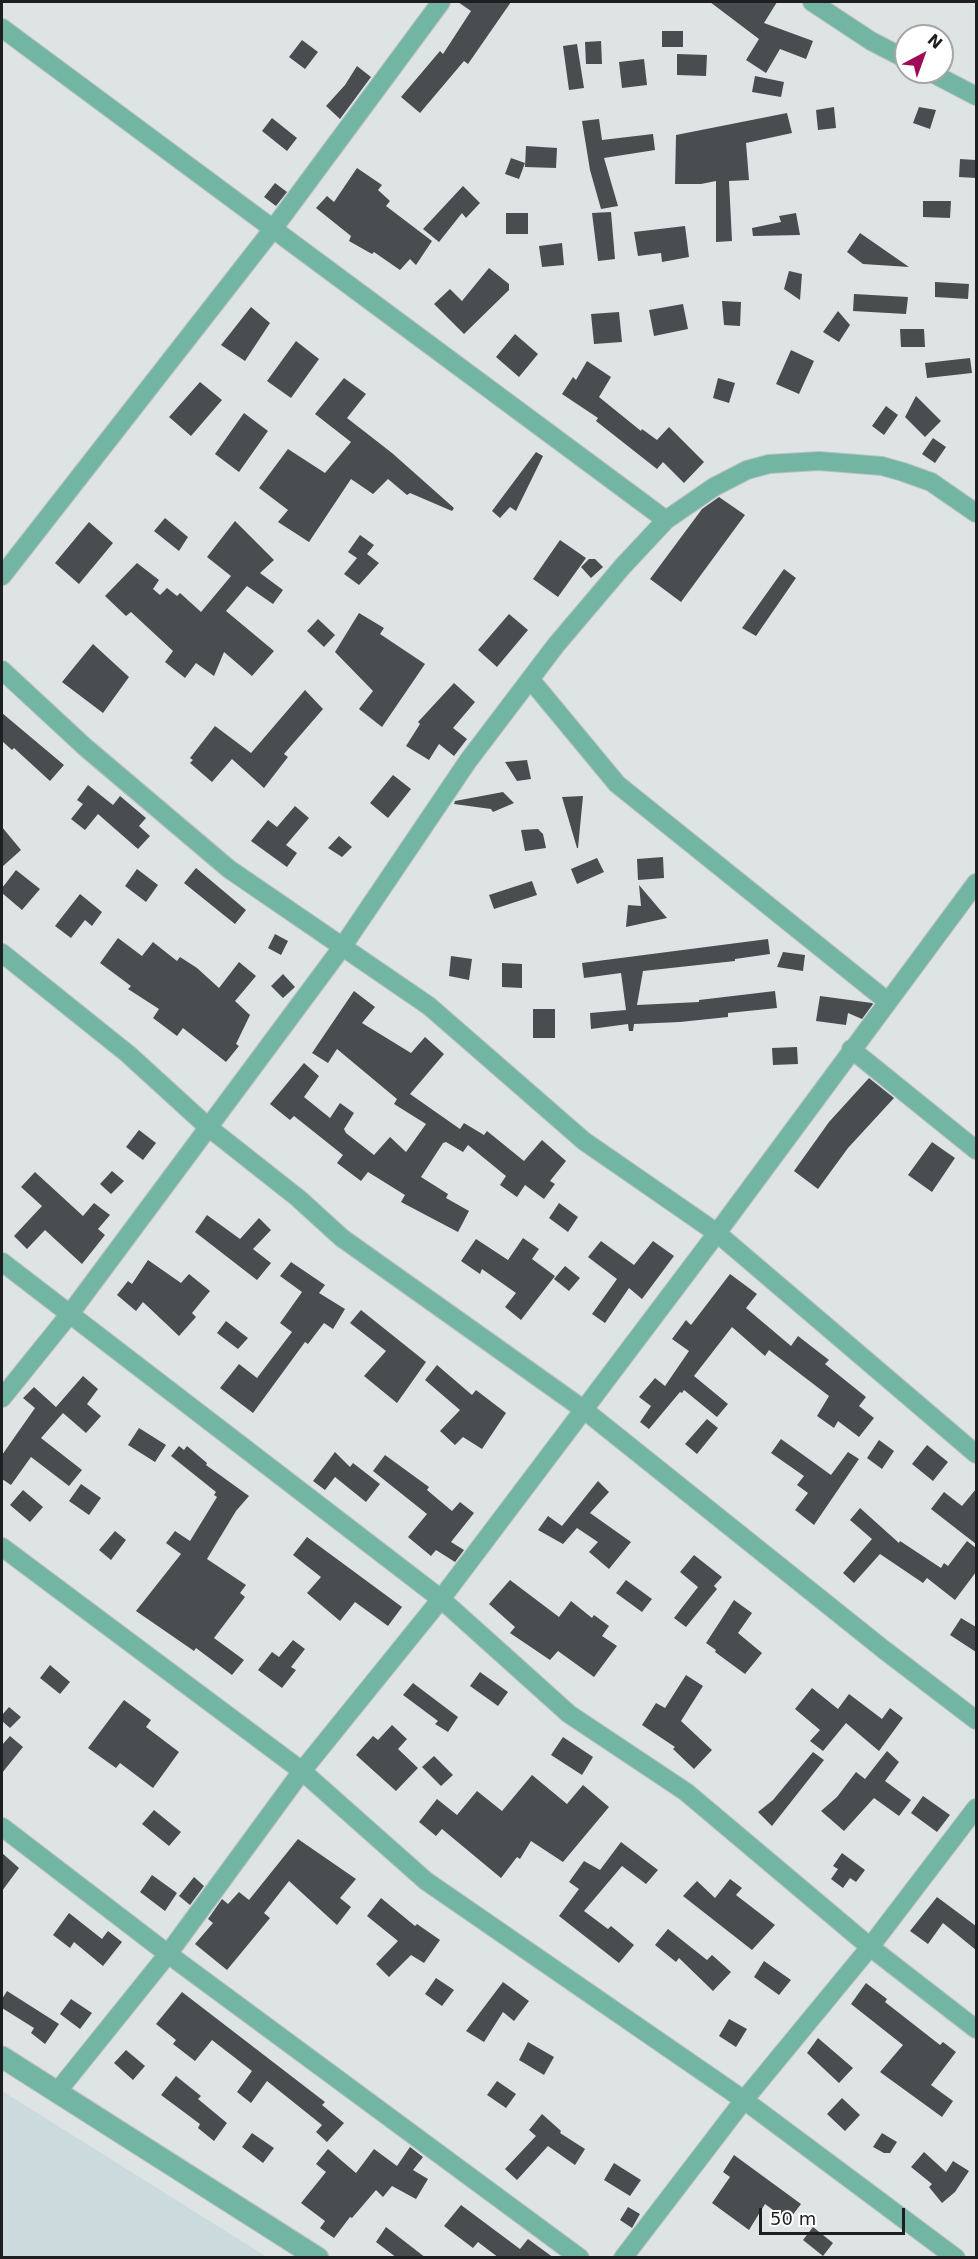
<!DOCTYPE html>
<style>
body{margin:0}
#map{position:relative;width:978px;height:2259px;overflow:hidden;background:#dee3e4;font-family:"DejaVu Sans",sans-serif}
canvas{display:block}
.frame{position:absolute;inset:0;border:3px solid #1d1f20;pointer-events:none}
.north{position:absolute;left:894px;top:24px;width:60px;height:60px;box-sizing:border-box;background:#fff;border:2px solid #a5a5a6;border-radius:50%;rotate:41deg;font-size:16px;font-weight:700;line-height:24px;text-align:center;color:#1d1f20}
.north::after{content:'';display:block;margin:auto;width:21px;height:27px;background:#9f0c55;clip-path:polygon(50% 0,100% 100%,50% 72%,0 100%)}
.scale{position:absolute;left:759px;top:2208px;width:146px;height:27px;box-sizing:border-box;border:3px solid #1d1f20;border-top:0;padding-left:8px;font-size:18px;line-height:21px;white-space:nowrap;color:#1d1f20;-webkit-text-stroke:4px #fff;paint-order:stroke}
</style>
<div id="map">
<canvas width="978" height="2259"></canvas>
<div class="frame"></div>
<div class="north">N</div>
<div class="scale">50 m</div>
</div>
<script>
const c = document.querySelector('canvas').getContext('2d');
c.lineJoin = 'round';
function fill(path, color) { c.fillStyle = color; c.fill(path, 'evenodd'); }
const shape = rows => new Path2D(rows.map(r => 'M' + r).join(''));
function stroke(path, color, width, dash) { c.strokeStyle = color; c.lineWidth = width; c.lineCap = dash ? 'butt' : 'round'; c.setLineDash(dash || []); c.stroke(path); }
fill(shape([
 [2,2091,267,2257,268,2257,2,2257]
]), '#cbdadc');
fill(shape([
 [458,2,511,2,468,64,464,61,420,113,401,97,440,51,443,54,471,11],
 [710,2,777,2,764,23,813,41,806,59,780,49,766,73,746,60,759,39],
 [662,31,683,31,683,47,662,47],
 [302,40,318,52,305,69,289,57],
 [601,41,602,64,586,64,585,42],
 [577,44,584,88,569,90,563,46],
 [677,54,707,55,706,76,677,75],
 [644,59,647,85,622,88,619,62],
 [357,66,371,77,340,119,326,106,345,85],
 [755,76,784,82,781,97,752,92],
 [834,107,836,128,818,130,816,110],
 [919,107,936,110,930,129,913,123],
 [787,113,792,133,746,143,749,180,729,181,732,241,716,242,716,181,701,184,675,184,676,135],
 [272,118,297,138,287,151,262,131],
 [599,119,602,140,653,134,655,150,604,158,618,206,601,209,590,170,582,121],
 [526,146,557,148,556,168,525,167],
 [511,158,525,163,519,179,505,174],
 [960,159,976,160,976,178,959,177],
 [357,168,382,185,378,190,390,201,386,206,432,241,416,265,410,259,400,270,374,252,372,254,349,241,351,236,316,208,327,196,334,202],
 [275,183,287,192,276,206,264,197],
 [463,186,480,203,466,218,462,213,439,242,423,229],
 [923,201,951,201,950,218,923,217],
 [611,212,615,259,598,261,592,213],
 [506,213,528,213,528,234,506,234],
 [796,213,800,235,753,236,752,228,781,222,779,216],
 [685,226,689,257,662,262,661,253,638,256,634,232],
 [860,233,909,267,863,264,847,252],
 [562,243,564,265,542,267,539,246],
 [489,268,509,284,509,290,464,334,434,304,450,289,462,301],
 [789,271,802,274,800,300,784,289],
 [935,282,969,284,968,299,935,297],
 [854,294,908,297,906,314,853,311],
 [722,301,741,302,740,326,724,325],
 [683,304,688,329,654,336,649,310],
 [251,307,270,323,245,361,221,345],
 [838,311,850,325,839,342,823,332],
 [619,312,622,342,594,344,591,314],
 [900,329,924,329,925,347,901,347],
 [515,334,538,354,519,377,496,357],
 [296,341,319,359,291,398,267,381],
 [791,350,814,361,799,394,776,384],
 [970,358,972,373,927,378,925,363],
 [587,361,611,377,599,397,641,431,642,429,657,440,669,427,704,462,684,483,663,462,657,469,596,421,598,418,562,394,573,377,576,380],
 [344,378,366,394,347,418,392,453,454,508,452,511,410,493,407,495,388,479,373,494,351,479,309,542,278,522,288,510,259,488,288,449,325,473,351,442,315,414],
 [718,378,735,383,729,403,713,398],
 [200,382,222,400,191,436,169,417],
 [916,396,941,421,925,437,905,417],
 [886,406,898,415,884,435,872,426],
 [244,413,268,431,239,472,215,454],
 [933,438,946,447,935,463,922,454],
 [536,452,543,456,516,511,510,507,500,518,492,511],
 [719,497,745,515,681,602,650,579,702,509],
 [165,518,188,537,179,551,154,531],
 [235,521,274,560,260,573,283,590,273,604,247,586,226,611,274,651,252,676,224,652,214,676,196,663,185,678,165,662,173,651,131,612,126,616,105,596,137,563,159,580,153,589,160,595,167,588,177,596,180,593,201,612,231,576,207,557],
 [89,522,113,543,79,584,55,563],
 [360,535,374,545,367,554,379,563,359,585,344,574,357,558,348,552],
 [560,540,586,558,558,597,533,579],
 [589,559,595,559,603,567,591,578,581,567],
 [784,569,796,578,756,636,742,628],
 [359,613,384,628,380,634,425,664,382,727,359,709,373,691,335,652],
 [509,614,528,630,497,667,478,650],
 [318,619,335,635,324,647,307,631],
 [93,644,129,677,103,713,62,682],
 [454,683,475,702,453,728,467,739,454,756,439,744,429,760,406,746,420,724,418,722],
 [305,690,323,709,284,754,288,757,264,788,232,759,212,782,190,763,193,760,190,758,215,726,251,753],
 [2,713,64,765,50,781,14,748,12,750,2,741],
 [527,760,531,779,517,781,505,762],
 [393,775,411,789,388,818,370,803],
 [88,785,113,805,120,796,146,818,139,826,150,836,138,849,98,814,85,830,71,819,83,804,77,800],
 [503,792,514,803,493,812,491,809,454,804,455,801],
 [583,796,578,848,577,848,562,797],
 [295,806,309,818,286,845,297,853,287,867,251,841,268,820,277,827],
 [2,827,21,850,2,867],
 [538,829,543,834,546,848,525,851,521,830],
 [339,836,352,847,342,857,328,848],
 [663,857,664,878,638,880,637,859],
 [597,858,604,872,577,884,571,869],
 [196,868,246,910,235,924,184,883],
 [137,869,158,885,146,902,125,886],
 [16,870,40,889,22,910,2,893,2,888],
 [532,881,537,895,494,909,489,895],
 [639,885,667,918,626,927,628,905,641,906],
 [80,894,102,912,92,926,85,920,71,938,55,926],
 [275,934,288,941,281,955,268,948],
 [118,938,142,956,153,942,177,961,180,957,197,968,219,988,239,962,256,976,235,1001,250,1015,236,1044,239,1046,226,1062,183,1028,177,1036,153,1018,159,1009,128,989,131,986,100,963],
 [768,939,770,954,735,959,735,961,643,971,637,1005,699,1002,699,1000,775,991,777,1008,728,1013,728,1017,680,1022,634,1024,633,1031,629,1031,628,1024,591,1029,590,1013,626,1010,621,973,584,978,582,963],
 [783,952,805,955,803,971,777,967],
 [451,956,472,959,469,980,449,976],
 [502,963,522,964,522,988,502,987],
 [283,974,295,987,283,998,271,986],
 [354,991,375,1007,362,1023,411,1053,425,1037,444,1054,410,1094,460,1129,464,1123,484,1135,487,1131,524,1161,542,1140,566,1161,550,1181,555,1184,544,1199,525,1185,517,1197,500,1185,506,1176,468,1145,463,1152,446,1142,443,1143,421,1177,448,1194,446,1198,469,1211,458,1232,401,1202,405,1195,368,1172,361,1181,337,1163,343,1155,294,1116,290,1120,270,1104,304,1063,319,1076,304,1097,330,1118,340,1103,354,1113,344,1129,346,1133,374,1155,390,1137,406,1152,426,1124,394,1104,397,1099,337,1049,328,1063,312,1053],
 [820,996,872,1003,873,1004,862,1019,848,1013,846,1025,816,1021],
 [533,1009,555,1009,555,1038,533,1038],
 [797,1047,798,1064,773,1065,772,1048],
 [869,1078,894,1098,848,1148,818,1189,794,1171,829,1122],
 [139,1130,156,1143,143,1160,126,1147],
 [932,1142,955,1158,932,1192,908,1175],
 [112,1171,124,1181,111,1194,100,1184],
 [35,1172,83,1216,94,1203,110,1215,98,1229,105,1235,82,1264,45,1230,27,1249,14,1236,42,1206,21,1187],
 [559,1203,578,1217,568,1232,549,1218],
 [207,1215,240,1239,259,1218,271,1230,253,1249,271,1263,257,1280,195,1232],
 [523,1238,539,1249,532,1259,555,1276,521,1320,505,1307,516,1293,482,1269,480,1274,461,1261,476,1239,508,1260],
 [601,1241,634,1265,653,1241,674,1256,642,1299,629,1288,605,1323,592,1314,617,1279,588,1257],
 [148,1260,181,1283,189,1274,210,1291,192,1313,196,1317,179,1336,143,1302,136,1311,117,1295,128,1281,132,1284],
 [291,1262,325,1285,319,1293,345,1309,333,1329,324,1323,308,1344,305,1342,253,1413,220,1388,239,1364,257,1378,292,1332,280,1323,302,1292,280,1276],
 [565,1266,580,1278,569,1291,554,1279],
 [730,1274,757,1294,746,1308,791,1346,798,1336,829,1360,825,1364,866,1397,859,1406,874,1418,859,1437,838,1421,834,1428,817,1416,829,1396,769,1350,765,1356,732,1327,694,1376,728,1404,717,1417,684,1390,682,1393,680,1392,649,1429,640,1422,651,1406,639,1397,655,1378,665,1386,689,1351,672,1339,686,1320,691,1325],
 [361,1310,426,1362,397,1403,364,1376,386,1351,350,1323],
 [226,1321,248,1338,238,1349,217,1333],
 [437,1365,472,1395,476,1390,506,1413,482,1449,463,1437,455,1445,440,1431,460,1410,425,1380],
 [83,1376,98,1389,87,1404,101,1416,86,1433,63,1413,41,1438,82,1470,69,1486,31,1457,11,1485,2,1479,2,1455,35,1408,23,1398,34,1387,56,1407],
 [707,1419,718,1428,697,1454,685,1444],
 [139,1428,166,1445,155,1462,128,1445],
 [781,1439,831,1475,848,1452,859,1459,814,1525,795,1510,808,1493,797,1485,804,1476,771,1453],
 [879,1440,894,1451,882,1469,867,1458],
 [927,1445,948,1462,933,1481,912,1464],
 [179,1446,184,1450,187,1446,207,1463,206,1465,249,1496,236,1511,207,1559,246,1585,240,1593,245,1597,214,1638,244,1660,232,1675,196,1648,194,1651,136,1611,181,1554,166,1543,175,1531,190,1541,217,1497,214,1495,216,1492,171,1456],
 [335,1452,350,1467,353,1463,380,1484,366,1502,335,1477,325,1490,313,1481],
 [385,1455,429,1487,427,1490,452,1511,460,1502,474,1513,451,1542,464,1550,455,1562,436,1550,431,1556,408,1537,427,1514,373,1471],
 [598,1481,609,1492,590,1513,631,1542,609,1569,589,1552,598,1542,577,1528,563,1544,538,1530,548,1516,562,1526],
 [81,1484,101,1498,89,1515,69,1501],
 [976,1489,976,1544,931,1509,944,1492,962,1506],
 [23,1490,43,1507,30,1522,10,1505],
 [860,1508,899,1543,900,1541,941,1568,944,1563,948,1566,967,1541,976,1548,976,1572,955,1600,927,1578,923,1583,880,1554,854,1583,843,1573,872,1539,850,1520],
 [115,1531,126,1540,111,1560,99,1550],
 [307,1537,402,1607,388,1626,355,1602,340,1621,307,1593,321,1577,293,1555],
 [694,1555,722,1577,714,1586,717,1589,686,1627,674,1618,698,1587,680,1572],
 [510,1580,559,1617,571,1601,592,1618,594,1615,609,1626,602,1636,617,1646,594,1677,558,1651,550,1660,510,1633,515,1627,489,1604],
 [626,1580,652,1599,642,1612,616,1593],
 [734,1600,752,1613,738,1633,762,1653,745,1674,715,1652,716,1650,706,1643],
 [961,1618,976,1627,976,1652,950,1635],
 [293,1640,305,1649,291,1667,296,1670,282,1688,258,1670,272,1652,279,1657],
 [50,1665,70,1682,60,1694,40,1678],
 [480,1672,508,1692,498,1706,470,1686],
 [686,1675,703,1686,681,1721,712,1750,694,1769,673,1749,675,1747,642,1725,656,1703,665,1708],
 [413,1683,458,1717,448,1732,435,1724,438,1721,403,1695],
 [812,1688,838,1709,849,1694,882,1719,890,1708,903,1718,879,1751,846,1723,823,1751,810,1741,820,1730,795,1709],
 [124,1700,151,1720,146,1727,179,1752,153,1788,120,1763,116,1768,88,1748],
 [9,1707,21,1717,10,1728,2,1721,2,1715],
 [392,1725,407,1739,398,1749,418,1768,396,1791,356,1755,373,1736,378,1740],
 [10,1736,23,1747,2,1773,2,1745],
 [563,1737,593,1757,582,1775,551,1755],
 [887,1751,899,1762,885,1781,911,1800,899,1816,874,1798,844,1831,821,1811,837,1797,856,1772,865,1779],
 [813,1752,824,1760,772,1826,758,1812,773,1800],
 [434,1756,453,1775,441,1786,422,1767],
 [532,1775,567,1804,583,1785,609,1807,563,1862,531,1841,520,1859,517,1857,501,1878,442,1829,436,1836,419,1822,437,1799,457,1815,477,1791,502,1811],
 [923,1796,950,1815,937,1832,911,1813],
 [154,1810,181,1832,169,1846,142,1824],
 [298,1839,356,1879,340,1898,351,1907,337,1925,289,1881,264,1913,270,1918,227,1970,195,1944,213,1923,208,1919,222,1899,228,1904,239,1892,249,1900],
 [621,1842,658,1870,646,1884,622,1866,584,1911,608,1929,611,1926,634,1945,619,1963,559,1916,579,1889,569,1882,584,1861,600,1870],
 [2,1853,19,1868,2,1891],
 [842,1853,865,1870,856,1882,850,1878,843,1888,831,1879,838,1869,833,1866],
 [152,1875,177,1893,165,1911,140,1892],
 [194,1877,204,1886,190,1905,179,1896],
 [730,1879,742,1888,736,1895,775,1925,752,1950,683,1896,697,1881,715,1898],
 [937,1897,976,1926,976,1950,943,1923,928,1944,910,1931],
 [381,1898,415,1926,417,1924,440,1940,424,1963,411,1955,389,1977,376,1964,398,1941,367,1916],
 [69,1913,102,1939,108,1931,122,1942,103,1966,74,1942,70,1948,53,1935],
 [668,1929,707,1960,712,1955,731,1972,713,1991,679,1958,676,1962,655,1945],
 [764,1961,791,1980,779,1995,754,1977],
 [436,1978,454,1990,442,2006,425,1994],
 [503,1982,529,2001,514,2021,503,2012,484,2042,466,2031],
 [866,1983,887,1999,885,2002,940,2045,943,2042,956,2052,931,2085,953,2101,942,2117,880,2072,903,2045,851,2004],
 [7,1991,59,2024,45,2044,31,2033,34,2028,2,2008,2,1999],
 [182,1992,325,2102,322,2105,344,2123,327,2142,316,2132,322,2125,267,2081,251,2103,237,2092,252,2071,212,2040,195,2061,173,2044,176,2040,156,2024],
 [71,1999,92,2013,80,2029,60,2014],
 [729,2019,747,2029,736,2047,719,2036],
 [818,2038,853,2068,839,2083,807,2053],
 [528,2042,554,2057,544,2075,519,2060],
 [126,2050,145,2066,133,2080,114,2063],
 [176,2076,201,2096,198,2099,227,2123,214,2141,198,2128,200,2124,161,2095],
 [497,2081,516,2094,506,2108,487,2095],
 [842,2098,860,2115,845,2131,827,2114],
 [542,2114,561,2131,560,2133,585,2149,575,2165,548,2146,517,2180,505,2169,536,2136,529,2130],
 [252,2133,274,2148,263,2163,242,2147],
 [882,2133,897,2142,890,2153,884,2153,873,2147],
 [410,2147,423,2157,413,2170,428,2179,416,2199,392,2186,383,2197,376,2190,352,2218,350,2217,334,2238,320,2228,325,2221,301,2203,326,2172,316,2164,328,2149,356,2173,374,2149,397,2166],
 [924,2152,946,2172,953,2161,969,2171,955,2192,942,2203,929,2187,932,2184,911,2167],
 [734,2155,801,2204,788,2221,765,2204,749,2230,712,2203,730,2177,723,2172],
 [614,2163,641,2180,630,2196,604,2180],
 [461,2205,520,2249,528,2239,554,2258,499,2258,478,2242,473,2248,444,2226],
 [628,2207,640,2214,632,2228,620,2220],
 [386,2227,426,2258,397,2258,376,2242],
 [813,2227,833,2243,823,2256,803,2240]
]), '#494d4f');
const minor = shape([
 [812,2,871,41,906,59],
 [2,28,666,520,714,487,747,470,769,464,819,461,882,466,903,472,931,482,976,513],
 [930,72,976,96],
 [2,576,273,229,441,2],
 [2,670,85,747,229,869,429,1006,584,1141,717,1233,441,1599,302,1771,168,1954,57,2092],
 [530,679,617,784,887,1001],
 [976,883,717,1233,976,1454],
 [2,953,128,1054,208,1127,298,1198,342,1238,583,1409,883,1649,976,1720],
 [851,1049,976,1150],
 [2,1262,441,1599,569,1714,686,1792,870,1947,976,2029],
 [2,1398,69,1315,343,946,468,761,556,645,623,566,666,520],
 [2,1547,302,1771,426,1881,744,2100,956,2258],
 [2,1827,168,1954,580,2258],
 [623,2258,744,2100,870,1947,976,1808]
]);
const tertiary = shape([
 [2,2057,318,2258]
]);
stroke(minor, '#bbc0c1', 20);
stroke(tertiary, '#bbc0c1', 23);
stroke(minor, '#73b5a3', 18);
stroke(tertiary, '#73b5a3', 21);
</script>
